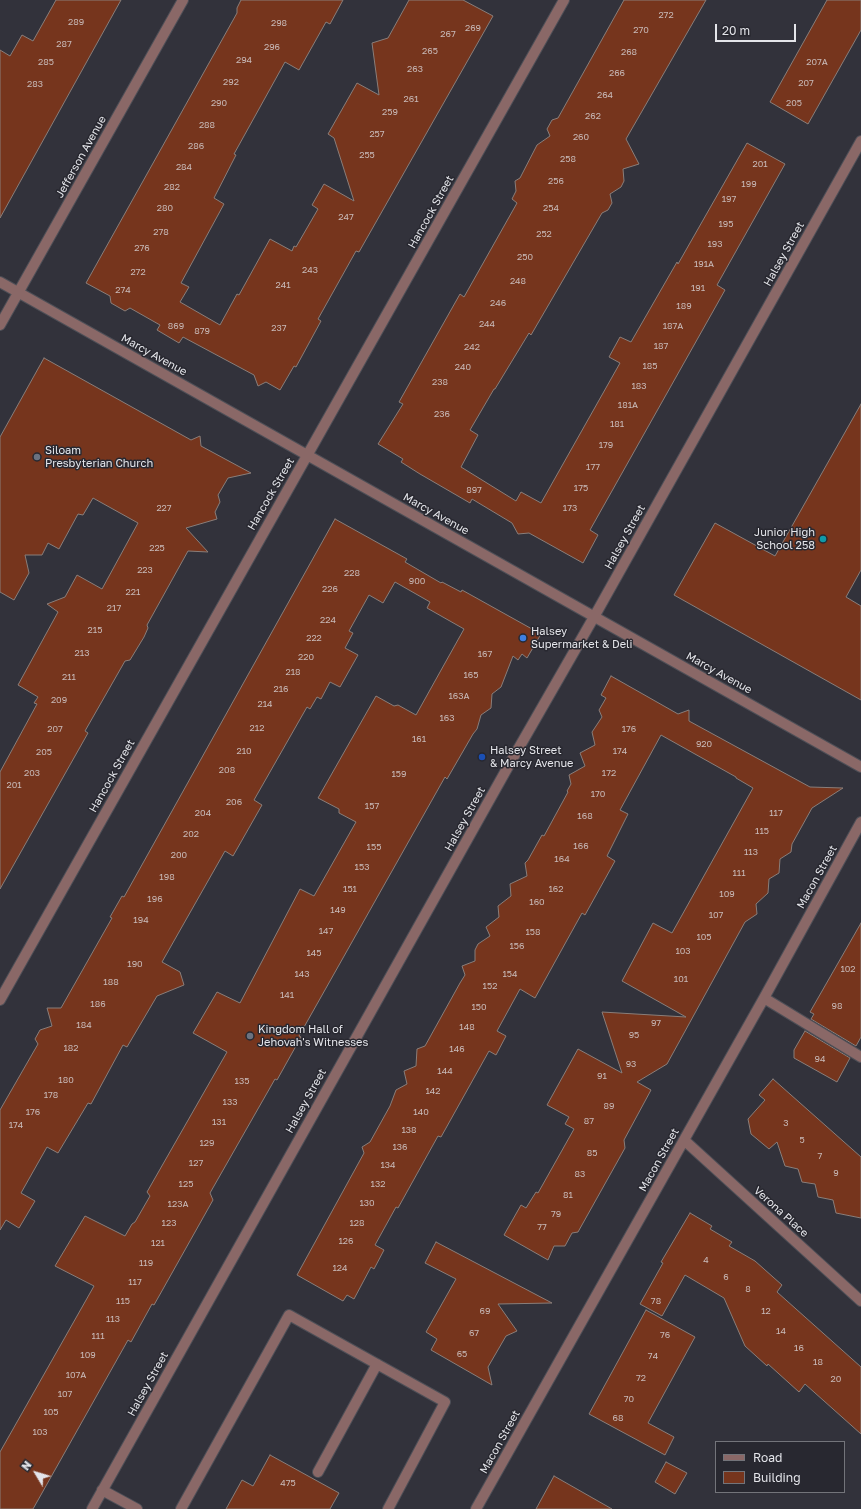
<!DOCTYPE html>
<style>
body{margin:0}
#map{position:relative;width:861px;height:1509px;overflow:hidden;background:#32323b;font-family:"Golos Text",sans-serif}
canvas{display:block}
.legend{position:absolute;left:715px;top:1441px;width:130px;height:52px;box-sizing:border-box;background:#282830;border:1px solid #73747a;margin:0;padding:5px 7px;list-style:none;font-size:12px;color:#e4e5ea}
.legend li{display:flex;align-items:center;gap:8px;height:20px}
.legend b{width:20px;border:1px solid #73747a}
.north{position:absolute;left:16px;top:1453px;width:40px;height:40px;-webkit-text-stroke:3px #282830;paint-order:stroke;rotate:308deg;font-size:11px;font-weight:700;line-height:16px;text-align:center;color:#e4e5ea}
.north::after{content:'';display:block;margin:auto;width:14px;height:18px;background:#e4e5ea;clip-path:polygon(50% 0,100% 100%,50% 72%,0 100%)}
.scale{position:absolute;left:715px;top:24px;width:81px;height:18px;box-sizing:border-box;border:2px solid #e4e5ea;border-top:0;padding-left:5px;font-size:12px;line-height:14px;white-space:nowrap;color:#e4e5ea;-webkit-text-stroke:3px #282830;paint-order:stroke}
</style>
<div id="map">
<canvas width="861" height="1509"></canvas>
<ul class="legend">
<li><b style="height:5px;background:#8a6867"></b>Road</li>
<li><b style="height:11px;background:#76351d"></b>Building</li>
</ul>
<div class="north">N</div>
<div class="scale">20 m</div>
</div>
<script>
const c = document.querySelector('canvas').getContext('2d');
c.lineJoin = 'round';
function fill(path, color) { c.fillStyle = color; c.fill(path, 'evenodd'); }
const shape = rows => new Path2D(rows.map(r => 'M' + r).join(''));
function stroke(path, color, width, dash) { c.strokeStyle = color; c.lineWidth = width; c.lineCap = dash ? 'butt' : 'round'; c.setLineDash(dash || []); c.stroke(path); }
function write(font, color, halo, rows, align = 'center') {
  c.font = font + ' "Golos Text",sans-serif'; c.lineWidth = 3; c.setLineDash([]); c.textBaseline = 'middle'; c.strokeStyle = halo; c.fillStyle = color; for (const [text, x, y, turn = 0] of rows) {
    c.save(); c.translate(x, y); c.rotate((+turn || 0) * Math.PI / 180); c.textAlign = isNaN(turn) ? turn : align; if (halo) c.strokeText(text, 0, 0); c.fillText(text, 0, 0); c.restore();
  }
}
const building = shape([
 [56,0,121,0,0,218,0,50,10,56,22,35,33,41,56,0],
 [241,0,343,0,330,24,326,22,299,70,285,62,234,154,236,155,214,198,224,204,181,283,189,287,180,302,220,325,237,294,239,295,270,239,292,251,294,246,296,247,318,209,312,205,324,184,354,201,334,138,328,134,357,83,379,95,372,43,388,38,409,0,463,0,493,16,359,252,356,251,318,319,321,321,296,367,294,366,280,390,266,382,258,386,254,375,183,337,179,343,157,330,160,325,130,308,125,311,111,303,110,296,86,283,237,13,237,8,241,0],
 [624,0,706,0,626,139,639,164,623,169,624,181,621,187,610,194,612,203,608,210,602,213,531,335,529,333,495,389,494,389,470,430,478,435,461,467,516,501,521,492,541,503,620,363,609,357,620,337,631,342,677,262,678,264,747,143,785,164,717,285,725,290,590,530,598,535,583,563,529,533,518,534,512,523,472,499,470,503,420,474,401,462,403,459,378,444,403,404,399,402,460,294,464,297,517,203,512,199,516,191,515,181,520,178,537,145,550,136,547,129,552,120,558,118,624,0],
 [827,0,861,0,861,30,808,124,770,102,827,0],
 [44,358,191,440,200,436,201,446,251,473,228,478,218,495,220,502,215,512,217,519,186,528,208,552,188,551,147,625,148,628,144,637,130,660,125,661,85,731,88,733,0,889,0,772,37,704,34,703,38,697,18,685,58,612,47,604,65,597,77,575,102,589,138,523,93,498,83,515,78,514,59,549,48,543,42,555,25,555,29,573,14,600,0,592,0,437,44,358],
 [861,404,861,570,846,597,861,606,861,700,674,595,715,523,775,556,861,404],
 [335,519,407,559,405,562,441,583,442,582,461,592,462,590,541,634,527,658,522,654,518,660,513,656,501,687,492,694,491,708,481,715,477,729,473,734,447,779,445,777,299,1036,301,1037,277,1080,275,1079,210,1193,213,1200,154,1305,152,1304,131,1342,128,1340,33,1509,0,1509,0,1452,94,1286,55,1266,85,1216,125,1236,132,1224,135,1222,150,1196,147,1192,227,1052,193,1033,217,992,240,1003,300,889,314,896,356,822,339,813,339,809,318,798,376,696,394,706,398,705,416,715,464,629,427,608,430,602,395,582,383,603,369,595,349,631,353,633,345,648,358,655,340,687,330,682,321,699,317,697,310,709,307,707,254,800,262,805,233,856,225,851,162,962,180,972,184,985,157,996,127,1047,123,1045,91,1104,88,1103,58,1153,47,1147,21,1193,35,1201,19,1228,6,1220,0,1230,0,1110,38,1044,35,1039,40,1030,52,1026,47,1008,61,1008,112,918,110,917,122,896,124,897,335,519],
 [611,676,678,714,689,710,689,721,810,787,843,788,812,808,792,844,791,852,780,859,779,873,769,879,768,893,756,904,757,914,745,922,667,1064,637,1082,651,1090,624,1140,625,1148,578,1232,572,1233,565,1246,554,1246,548,1260,504,1235,521,1205,526,1208,536,1192,538,1193,574,1129,565,1124,569,1117,547,1105,578,1049,622,1073,602,1012,686,1017,622,981,653,923,672,933,753,788,736,778,736,777,661,735,620,810,628,814,607,856,615,861,585,915,582,913,535,998,520,989,497,1031,506,1036,496,1055,489,1051,441,1137,438,1136,398,1208,396,1207,375,1245,384,1250,374,1269,371,1267,354,1299,347,1295,343,1301,297,1275,364,1153,362,1147,370,1142,390,1106,396,1090,407,1084,404,1071,416,1066,417,1049,425,1046,460,983,465,975,462,966,475,961,475,950,478,944,490,936,486,927,499,917,498,906,511,896,510,884,527,876,525,863,528,860,542,835,544,836,568,792,567,791,571,784,569,775,585,766,580,753,595,745,592,732,602,717,599,710,606,698,601,695,611,676],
 [861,923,861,1037,856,1046,811,1019,814,1014,810,1012,861,923],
 [805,1031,850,1058,837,1082,794,1058,794,1050,805,1031],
 [773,1079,861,1157,861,1218,836,1213,833,1200,818,1197,815,1184,802,1182,798,1169,785,1166,777,1142,769,1149,751,1134,748,1119,765,1100,759,1095,773,1079],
 [690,1213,712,1226,710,1229,732,1242,729,1246,755,1261,782,1285,777,1292,861,1367,861,1434,805,1384,799,1392,768,1364,767,1366,745,1346,724,1298,685,1275,662,1316,640,1304,663,1263,661,1262,690,1213],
 [436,1242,552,1303,498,1304,517,1331,506,1336,488,1367,492,1385,431,1350,437,1339,426,1332,456,1279,425,1263,436,1242],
 [646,1310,695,1337,648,1423,674,1437,665,1455,589,1414,646,1310],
 [270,1455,339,1493,330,1509,226,1509,242,1480,253,1486,270,1455],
 [666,1462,687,1473,675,1494,655,1482,666,1462],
 [554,1476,612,1509,536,1509,554,1476]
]);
fill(building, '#76351d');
stroke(building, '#897e7a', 1);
const minor = shape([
 [0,282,861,767],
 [0,325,183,0],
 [764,998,861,1057],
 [0,1000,564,0],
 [684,1140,861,1301],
 [318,1472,377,1364],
 [102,1490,137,1509],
 [92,1509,509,765,594,617,861,141],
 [181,1509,289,1315,445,1402,388,1509],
 [476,1509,764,998,861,822]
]);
stroke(minor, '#4e4f57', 12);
stroke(minor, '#8a6867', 10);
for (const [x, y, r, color] of [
 [37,457,4,"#6b7280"],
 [823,539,4,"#0f9aa8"],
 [523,638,4,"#3f7fe0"],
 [482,757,4,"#1a4fb4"],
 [250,1036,4,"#6b7280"]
]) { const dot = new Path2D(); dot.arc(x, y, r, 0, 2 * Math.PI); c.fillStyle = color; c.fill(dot); stroke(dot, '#282830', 1.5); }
write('9px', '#c8b9b7', null, [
 ["272",666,15],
 ["289",76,22],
 ["298",279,23],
 ["269",473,28],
 ["270",641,30],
 ["267",448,34],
 ["287",64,44],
 ["296",272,47],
 ["265",430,51],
 ["268",629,52],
 ["294",244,60],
 ["285",46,62],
 ["207A",817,62],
 ["263",415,69],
 ["266",617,73],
 ["292",231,82],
 ["207",806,83],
 ["283",35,84],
 ["264",605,95],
 ["261",411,99],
 ["290",219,103],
 ["205",794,103],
 ["259",390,112],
 ["262",593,116],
 ["288",207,125],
 ["257",377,134],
 ["260",581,137],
 ["286",196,146],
 ["255",367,155],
 ["258",568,159],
 ["201",760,164],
 ["284",184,167],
 ["256",556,181],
 ["199",749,184],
 ["282",172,187],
 ["197",729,199],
 ["280",165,208],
 ["254",551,208],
 ["247",346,217],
 ["195",726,224],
 ["278",161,232],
 ["252",544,234],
 ["193",715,244],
 ["276",142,248],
 ["250",525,257],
 ["191A",704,264],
 ["243",310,270],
 ["272",138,272],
 ["248",518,281],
 ["241",283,285],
 ["191",698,288],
 ["274",123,290],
 ["246",498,303],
 ["189",684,306],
 ["244",487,324],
 ["869",176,326],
 ["187A",673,326],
 ["237",279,328],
 ["879",202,331],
 ["187",661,346],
 ["242",472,347],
 ["185",650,366],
 ["240",463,367],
 ["238",440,382],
 ["183",639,386],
 ["181A",628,405],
 ["236",442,414],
 ["181",617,424],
 ["179",606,445],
 ["177",593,467],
 ["175",581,488],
 ["897",474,490],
 ["227",164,508],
 ["173",570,508],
 ["225",157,548],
 ["223",145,570],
 ["228",352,573],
 ["900",417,581],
 ["226",330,589],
 ["221",133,592],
 ["217",114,608],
 ["224",328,620],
 ["215",95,630],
 ["222",314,638],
 ["213",82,653],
 ["167",485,654],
 ["220",306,657],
 ["218",293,672],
 ["165",471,675],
 ["211",69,677],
 ["216",281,689],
 ["163A",459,696],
 ["209",59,700],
 ["214",265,704],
 ["163",447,718],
 ["212",257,728],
 ["207",55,729],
 ["176",629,729],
 ["161",419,739],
 ["920",704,744],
 ["210",244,751],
 ["174",620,751],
 ["205",44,752],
 ["208",227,770],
 ["203",32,773],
 ["172",609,773],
 ["159",399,774],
 ["201",14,785],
 ["170",598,794],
 ["206",234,802],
 ["157",372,806],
 ["204",203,813],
 ["117",776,813],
 ["168",585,816],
 ["115",762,831],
 ["202",191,834],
 ["166",581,846],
 ["155",374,847],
 ["113",751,852],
 ["200",179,855],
 ["164",562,859],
 ["153",362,867],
 ["111",739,873],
 ["198",167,877],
 ["151",350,889],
 ["162",556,889],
 ["109",727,894],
 ["196",155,899],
 ["160",537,902],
 ["149",338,910],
 ["107",716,915],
 ["194",141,920],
 ["147",326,931],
 ["158",533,932],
 ["105",704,937],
 ["156",517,946],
 ["103",683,951],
 ["145",314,953],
 ["190",135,964],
 ["102",848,969],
 ["143",302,974],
 ["154",510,974],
 ["101",681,979],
 ["188",111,982],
 ["152",490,986],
 ["141",287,995],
 ["186",98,1004],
 ["98",837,1006],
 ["150",479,1007],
 ["97",656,1023],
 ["184",84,1025],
 ["148",467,1027],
 ["95",634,1035],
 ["182",71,1048],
 ["146",457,1049],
 ["94",820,1059],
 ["93",631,1064],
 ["144",445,1071],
 ["91",602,1076],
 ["180",66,1080],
 ["135",242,1081],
 ["142",433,1091],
 ["178",51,1095],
 ["133",230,1102],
 ["89",609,1106],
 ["176",33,1112],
 ["140",421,1112],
 ["87",589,1121],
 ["131",219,1122],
 ["3",786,1123],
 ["174",16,1125],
 ["138",409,1130],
 ["5",802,1140],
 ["129",207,1143],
 ["136",400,1147],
 ["85",592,1153],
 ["7",820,1156],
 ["127",196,1163],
 ["134",388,1165],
 ["9",836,1173],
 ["83",580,1174],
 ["125",186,1184],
 ["132",378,1184],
 ["81",568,1195],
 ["130",367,1203],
 ["123A",178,1204],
 ["79",556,1214],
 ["123",169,1223],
 ["128",357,1223],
 ["77",542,1227],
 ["126",346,1241],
 ["121",158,1243],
 ["4",706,1260],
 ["119",146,1263],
 ["124",340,1268],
 ["6",726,1277],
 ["117",135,1282],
 ["8",748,1289],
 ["115",123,1301],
 ["78",656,1301],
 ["69",485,1311],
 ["12",766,1311],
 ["113",113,1319],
 ["14",781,1331],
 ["67",474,1333],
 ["76",665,1335],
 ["111",98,1336],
 ["16",799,1348],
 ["65",462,1354],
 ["109",88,1355],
 ["74",653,1356],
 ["18",818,1362],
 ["107A",76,1375],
 ["72",641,1378],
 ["20",836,1379],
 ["107",65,1394],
 ["70",629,1399],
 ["105",51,1412],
 ["68",618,1418],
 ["103",40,1432],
 ["475",288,1483]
]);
write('11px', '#e4e5ea', '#282830', [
 ["Jefferson Avenue",81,157,-61],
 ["Hancock Street",431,212,-61],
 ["Halsey Street",784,254,-61],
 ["Marcy Avenue",154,355,29],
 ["Hancock Street",271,494,-60],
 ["Marcy Avenue",436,514,29],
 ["Halsey Street",625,537,-61],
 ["Marcy Avenue",719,673,29],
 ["Hancock Street",112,776,-61],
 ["Halsey Street",465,819,-61],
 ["Macon Street",817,877,-61],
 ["Halsey Street",306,1101,-61],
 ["Macon Street",659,1160,-61],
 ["Verona Place",781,1212,42],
 ["Halsey Street",148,1384,-61],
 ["Macon Street",500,1442,-61]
]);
write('11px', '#e4e5ea', '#282830', [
 ["Siloam",45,451],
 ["Presbyterian Church",45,464],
 ["Junior High",815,533,"right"],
 ["School 258",815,546,"right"],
 ["Halsey",531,632],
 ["Supermarket & Deli",531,645],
 ["Halsey Street",490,751],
 ["& Marcy Avenue",490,764],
 ["Kingdom Hall of",258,1030],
 ["Jehovah's Witnesses",258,1043]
], 'left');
</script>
